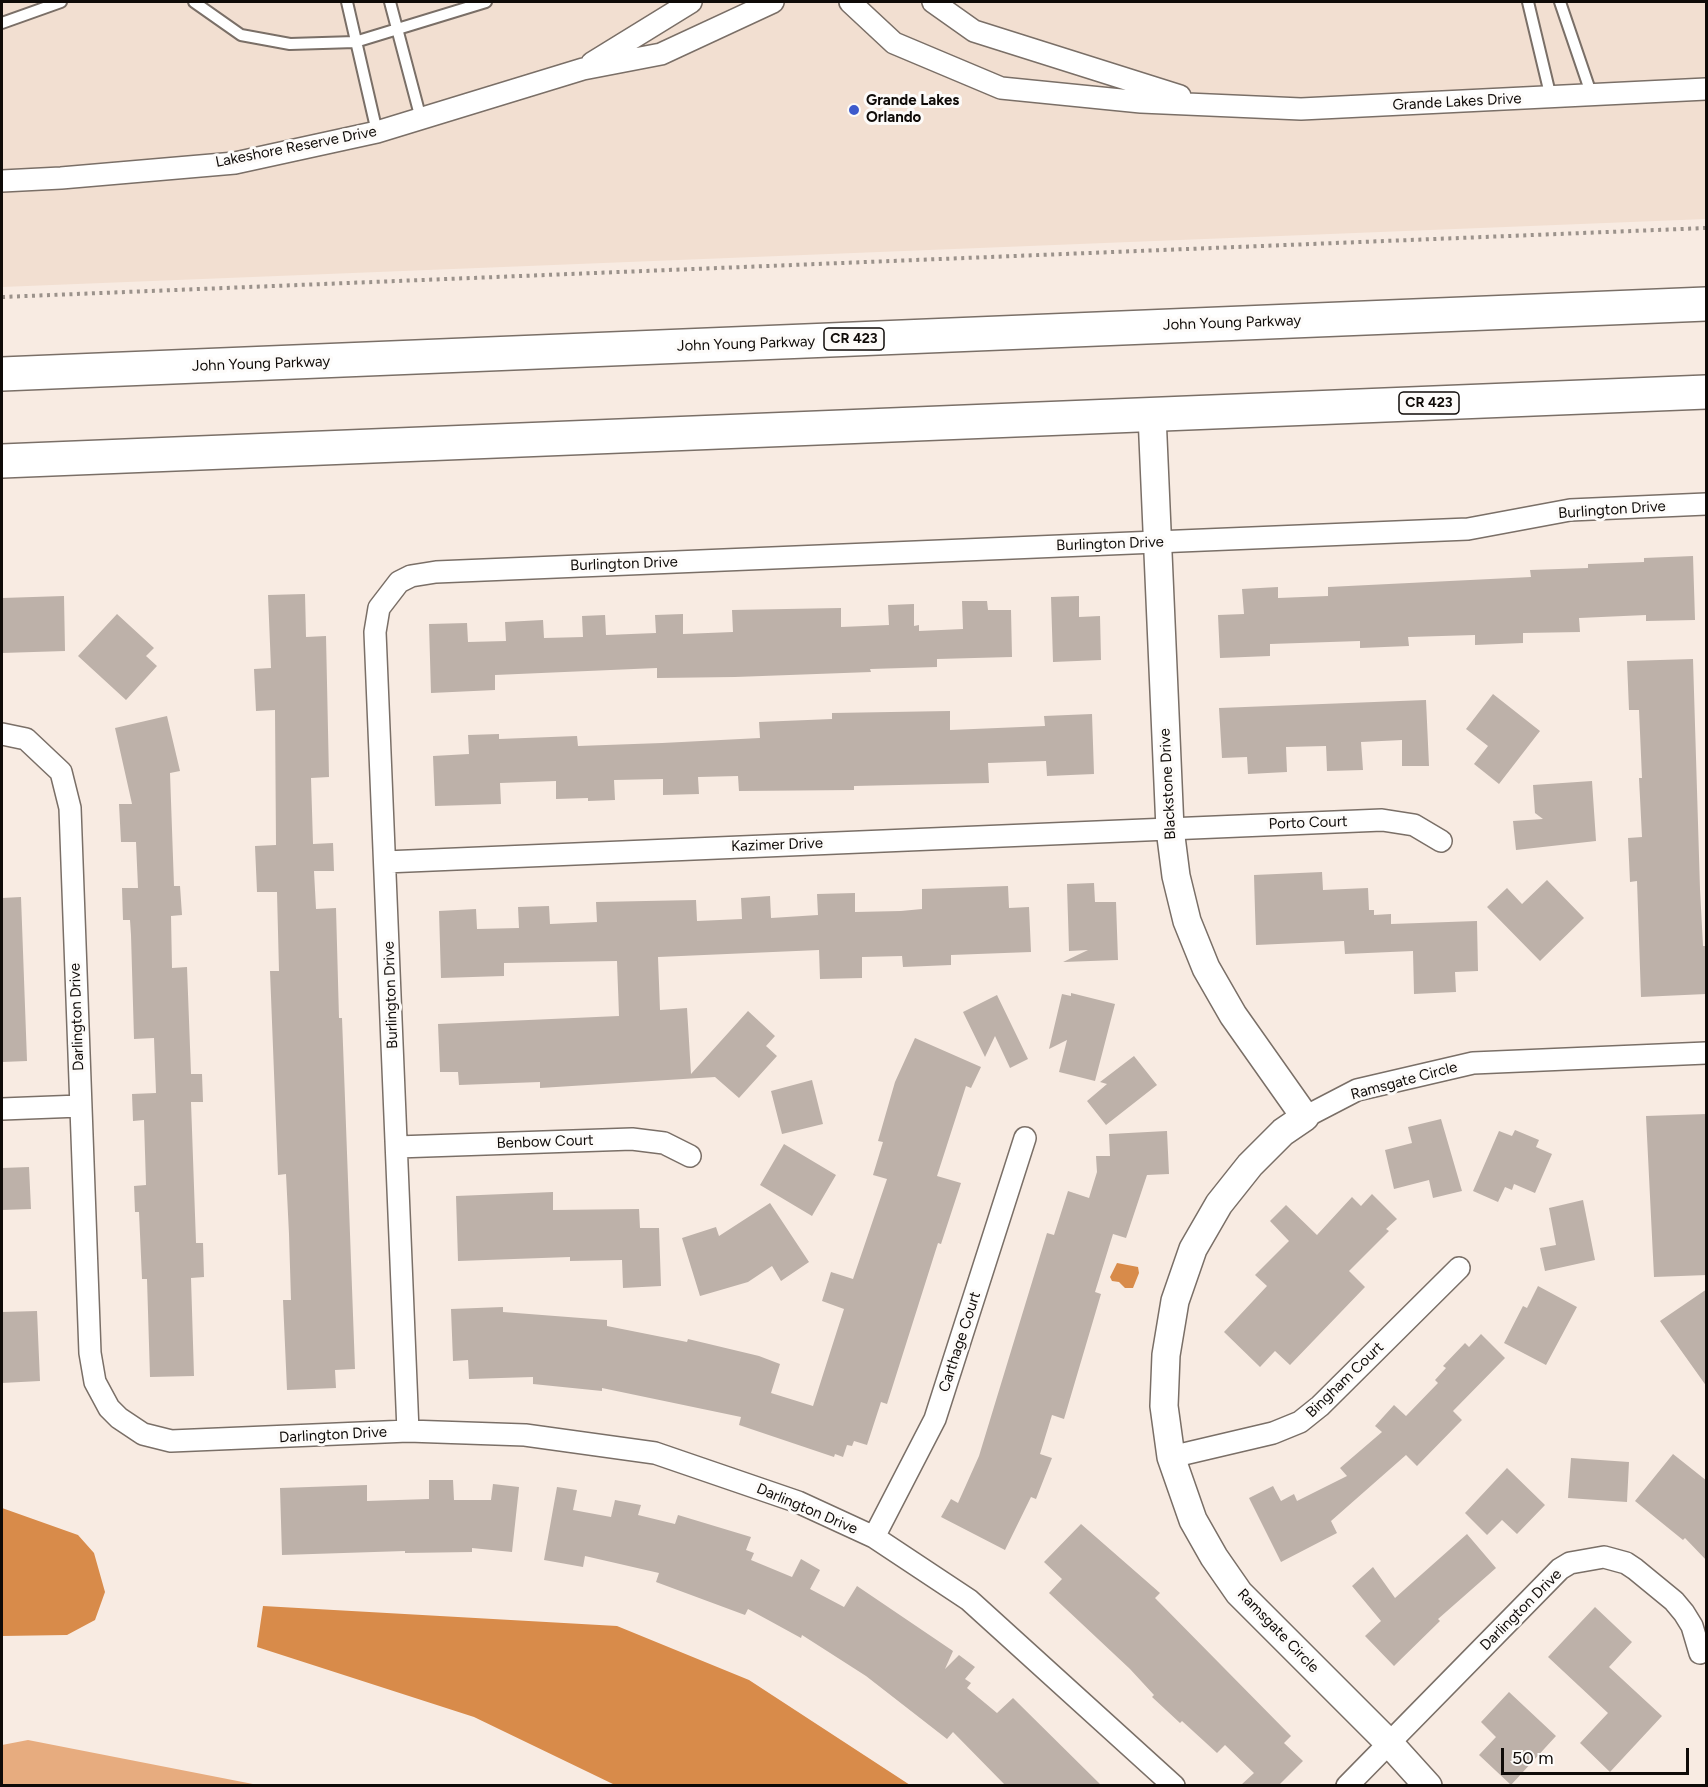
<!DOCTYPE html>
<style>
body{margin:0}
#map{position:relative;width:1708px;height:1787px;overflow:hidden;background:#f8ebe2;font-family:Figtree,sans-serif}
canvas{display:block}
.frame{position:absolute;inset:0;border:3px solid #0f0b08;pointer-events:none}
.scale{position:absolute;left:1501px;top:1748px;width:188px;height:27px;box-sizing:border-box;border:3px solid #0f0b08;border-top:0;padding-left:8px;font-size:18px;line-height:21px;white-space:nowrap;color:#0f0b08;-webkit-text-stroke:4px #fdfbf9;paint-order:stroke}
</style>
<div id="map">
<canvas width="1708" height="1787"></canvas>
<div class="frame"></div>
<div class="scale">50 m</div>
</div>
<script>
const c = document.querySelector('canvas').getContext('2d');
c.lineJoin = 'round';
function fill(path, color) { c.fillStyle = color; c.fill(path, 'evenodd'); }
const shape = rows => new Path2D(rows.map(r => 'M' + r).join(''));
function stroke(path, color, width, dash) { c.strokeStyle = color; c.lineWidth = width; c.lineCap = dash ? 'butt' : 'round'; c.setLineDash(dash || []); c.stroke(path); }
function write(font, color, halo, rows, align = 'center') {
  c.font = font + ' Figtree,sans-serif'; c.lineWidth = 6; c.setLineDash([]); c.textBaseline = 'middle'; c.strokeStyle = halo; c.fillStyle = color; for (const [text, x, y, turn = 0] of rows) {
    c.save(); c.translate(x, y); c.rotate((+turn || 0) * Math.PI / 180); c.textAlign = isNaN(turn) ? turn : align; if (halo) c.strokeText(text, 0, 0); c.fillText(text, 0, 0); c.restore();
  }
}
fill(shape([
 [2,2,1706,2,1706,219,2,287]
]), '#f2dfd1');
fill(shape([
 [28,1740,258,1785,2,1785,2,1745]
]), '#e7ac7f');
fill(shape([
 [1117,1263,1138,1267,1139,1273,1133,1288,1125,1288,1119,1282,1112,1281,1110,1277],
 [2,1508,78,1535,94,1553,105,1592,95,1620,67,1635,2,1636],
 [263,1606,617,1626,749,1680,910,1785,615,1785,474,1717,257,1647]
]), '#d88b4a');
fill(shape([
 [1693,556,1695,620,1646,621,1646,615,1579,618,1580,632,1523,633,1523,643,1475,645,1475,635,1408,637,1409,646,1360,648,1360,641,1270,644,1270,656,1220,658,1218,615,1244,614,1242,589,1278,587,1278,598,1328,596,1328,587,1531,577,1530,570,1588,568,1588,564,1644,562,1644,558],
 [305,594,306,637,326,636,329,777,311,778,313,844,333,843,334,871,314,871,316,909,336,908,339,1018,342,1018,355,1369,335,1370,336,1388,287,1390,283,1300,291,1300,289,1234,286,1174,278,1175,270,971,279,971,277,892,257,892,255,846,276,845,275,710,256,711,254,669,271,668,268,595],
 [64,596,65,651,2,653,2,598],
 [1079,596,1079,617,1100,616,1101,660,1053,662,1051,597],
 [962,601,987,601,988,610,1011,610,1012,657,937,659,937,667,870,669,871,672,735,677,657,678,657,668,495,675,495,690,431,693,429,624,467,623,468,642,506,641,505,622,543,620,544,638,583,637,582,616,605,615,606,635,656,633,655,615,683,614,683,634,733,632,732,610,841,608,841,627,889,625,888,605,914,604,914,626,919,625,919,631,963,629],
 [117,614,154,648,146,656,157,666,126,700,78,656],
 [1693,659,1700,889,1703,946,1707,946,1706,994,1641,997,1637,881,1630,882,1628,838,1642,837,1639,778,1642,778,1639,710,1629,710,1627,661],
 [1493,694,1540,731,1499,784,1474,764,1488,746,1466,729],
 [1426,700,1429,766,1402,766,1402,740,1361,742,1363,770,1327,771,1326,746,1286,747,1287,772,1248,774,1247,757,1222,758,1219,708],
 [950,711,950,730,1045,726,1044,716,1092,714,1094,774,1047,776,1046,761,988,763,989,783,854,786,854,790,739,791,738,776,698,777,699,794,663,795,663,779,614,780,615,800,588,801,588,798,556,799,556,781,500,783,501,804,435,806,433,756,469,754,468,735,499,734,499,739,577,736,578,746,662,743,760,738,759,722,832,719,832,713],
 [167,716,180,771,170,773,174,886,180,886,182,915,171,916,172,968,187,967,191,1074,202,1074,203,1102,191,1102,196,1243,203,1243,204,1277,191,1278,194,1376,150,1377,147,1279,142,1279,139,1212,135,1212,134,1186,146,1185,144,1120,133,1121,132,1094,156,1093,154,1038,134,1039,131,935,130,920,123,920,122,888,138,888,136,842,121,842,119,804,132,804,115,728],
 [1592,781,1596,841,1516,850,1513,821,1543,819,1535,813,1533,785],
 [1322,872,1323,890,1368,888,1369,910,1374,910,1374,915,1391,914,1391,924,1477,921,1478,971,1455,972,1456,992,1414,994,1413,951,1345,954,1344,941,1256,945,1254,875],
 [1547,880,1584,918,1540,961,1487,907,1507,888,1522,904],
 [1094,883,1095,902,1116,902,1118,960,1063,962,1088,950,1069,951,1067,884],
 [1008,886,1009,908,1029,907,1031,952,951,955,951,965,903,967,902,956,862,957,862,978,820,979,819,950,658,957,660,1010,687,1008,691,1074,748,1011,775,1036,766,1046,777,1056,739,1098,715,1077,540,1088,540,1082,459,1085,458,1072,440,1072,438,1024,619,1016,617,961,504,963,504,976,441,978,439,911,476,909,477,929,519,928,518,907,549,906,550,924,597,922,596,902,696,900,697,921,742,919,741,898,770,896,771,918,818,915,817,894,855,893,855,912,901,911,922,909,922,889],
 [21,897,27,1061,2,1062,2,898],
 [1071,993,1115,1004,1095,1081,1059,1072,1067,1040,1049,1049,1062,994,1071,996],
 [997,995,1028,1059,1010,1068,995,1036,985,1057,963,1012],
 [915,1038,981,1067,971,1088,966,1086,937,1176,961,1183,941,1244,938,1243,887,1404,881,1402,867,1445,854,1441,852,1446,847,1445,843,1457,835,1454,834,1457,739,1425,741,1417,602,1388,602,1391,533,1384,533,1377,469,1379,468,1360,453,1361,451,1309,503,1307,503,1312,607,1320,607,1326,687,1342,688,1339,759,1356,780,1364,771,1393,813,1406,844,1309,822,1301,831,1272,853,1279,887,1179,873,1175,883,1142,878,1141,895,1082],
 [1134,1056,1157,1085,1106,1125,1087,1101,1107,1084,1100,1082],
 [812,1080,823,1124,782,1134,771,1091],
 [1707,1114,1707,1275,1654,1277,1646,1116],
 [1441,1119,1462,1191,1433,1198,1429,1180,1394,1189,1385,1150,1412,1143,1408,1127],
 [1515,1130,1539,1140,1536,1147,1552,1154,1535,1193,1514,1184,1512,1190,1505,1187,1498,1202,1473,1191,1499,1131,1512,1136],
 [1167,1131,1169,1174,1147,1175,1126,1238,1113,1234,1095,1292,1101,1294,1064,1419,1052,1415,1040,1454,1052,1458,1036,1499,1031,1497,1005,1550,941,1517,951,1499,958,1503,979,1456,1047,1233,1054,1235,1068,1191,1089,1198,1097,1172,1096,1156,1110,1156,1109,1134],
 [784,1144,836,1175,812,1216,760,1185],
 [29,1167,31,1209,2,1210,2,1168],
 [553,1192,553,1210,639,1209,640,1228,659,1228,661,1286,623,1288,622,1260,570,1261,570,1257,458,1261,456,1196],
 [1372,1194,1397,1219,1386,1229,1389,1231,1349,1271,1365,1287,1290,1365,1275,1351,1260,1367,1224,1332,1267,1286,1255,1275,1289,1241,1270,1221,1286,1205,1317,1235,1352,1197,1361,1206],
 [1583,1200,1595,1260,1545,1271,1540,1248,1556,1245,1549,1208],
 [770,1203,809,1262,781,1281,772,1266,748,1282,700,1296,682,1238,716,1227,719,1236],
 [1538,1286,1577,1307,1546,1365,1504,1343,1523,1306,1527,1308],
 [1707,1289,1707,1387,1660,1321],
 [37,1311,40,1381,2,1383,2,1312],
 [1481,1334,1505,1358,1453,1411,1462,1420,1417,1466,1406,1455,1331,1521,1337,1533,1281,1562,1249,1498,1273,1486,1281,1501,1294,1494,1297,1501,1347,1476,1340,1468,1382,1432,1375,1426,1394,1405,1406,1416,1438,1383,1435,1380,1446,1368,1443,1366,1465,1343,1469,1347],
 [1673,1454,1707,1481,1707,1561,1685,1538,1683,1540,1635,1501],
 [1571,1458,1629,1462,1627,1502,1568,1498],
 [1507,1468,1545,1505,1517,1534,1502,1520,1487,1535,1465,1513],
 [429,1480,453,1480,454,1500,491,1500,493,1484,519,1487,512,1552,472,1548,472,1552,405,1553,405,1551,282,1555,280,1488,367,1485,367,1501,429,1499],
 [557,1487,577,1490,573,1510,611,1517,615,1500,641,1505,638,1515,675,1524,678,1515,751,1537,746,1550,754,1553,751,1560,792,1577,801,1559,820,1570,810,1589,844,1607,857,1586,953,1651,945,1669,959,1655,975,1667,965,1679,971,1683,967,1688,997,1713,1013,1698,1101,1785,1005,1785,953,1732,947,1739,866,1676,802,1635,801,1638,748,1609,745,1615,656,1582,659,1573,585,1556,583,1567,544,1560],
 [1081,1524,1160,1593,1155,1598,1291,1736,1284,1743,1303,1761,1279,1785,1241,1785,1254,1773,1225,1745,1217,1753,1182,1721,1180,1723,1152,1697,1154,1695,1130,1669,1049,1593,1062,1579,1044,1562],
 [1467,1534,1496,1568,1438,1619,1440,1621,1394,1666,1365,1636,1381,1621,1352,1586,1373,1567,1395,1598],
 [1595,1607,1632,1642,1609,1667,1662,1716,1610,1772,1580,1743,1608,1713,1548,1657],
 [1509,1692,1556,1736,1511,1785,1479,1755,1496,1737,1481,1722]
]), '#bdb1a9');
const service = shape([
 [194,2,241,35,290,44,355,42,486,2],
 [347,2,377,132],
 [390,2,421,119],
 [1528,2,1551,98],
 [1560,2,1592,96],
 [2,23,61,2]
]);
const minor = shape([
 [850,2,894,43,1001,88,1141,102,1301,109,1706,89],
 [933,2,974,31,1180,96],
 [592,63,691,2],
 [2,181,61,178,235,163,377,132,583,69,661,54,773,2],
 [2,734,26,739,61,772,70,808,90,1353,95,1382,109,1408,119,1418,143,1434,171,1441,408,1431,525,1435,655,1453,798,1502,874,1537,969,1600,1174,1786],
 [385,862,1382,820,1414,825,1441,841],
 [2,1109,80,1106],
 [1305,1117,1357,1090,1473,1063,1706,1053],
 [397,1147,632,1139,664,1143,690,1156],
 [408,1431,375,632,379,608,399,582,411,576,436,572,1468,529,1570,510,1706,504],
 [1171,1457,1273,1433,1300,1422,1320,1406,1459,1268],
 [874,1537,935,1419,1025,1138],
 [1347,1786,1560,1569,1570,1563,1604,1557,1626,1563,1635,1569,1674,1601,1684,1613,1692,1626,1700,1653]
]);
const tertiary = shape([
 [1152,415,1170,829,1176,876,1187,921,1206,968,1233,1015,1305,1117,1283,1132,1250,1165,1219,1204,1193,1249,1175,1301,1166,1355,1164,1406,1171,1457,1193,1520,1214,1557,1239,1593,1390,1744,1428,1786]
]);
const trunk = shape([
 [2,374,1706,304],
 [2,461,1706,392]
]);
stroke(service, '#7a6f67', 14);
stroke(minor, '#7a6f67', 24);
stroke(tertiary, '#7a6f67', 30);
stroke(trunk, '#7a6f67', 36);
stroke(shape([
 [2,297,1706,228]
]), '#9b928b', 4, [3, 4.5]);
stroke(service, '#fff', 10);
stroke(minor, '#fff', 21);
stroke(tertiary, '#fff', 27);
stroke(trunk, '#fff', 33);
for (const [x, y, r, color] of [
 [854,110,6,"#3d5acc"]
]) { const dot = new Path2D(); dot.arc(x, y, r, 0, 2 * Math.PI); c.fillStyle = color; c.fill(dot); stroke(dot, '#fdfbf9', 2); }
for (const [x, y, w] of [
 [854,339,60],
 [1429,403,60]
]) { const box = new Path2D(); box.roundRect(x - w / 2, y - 11, w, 22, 4.5); c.fillStyle = '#fdfbf9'; c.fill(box); stroke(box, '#0f0b08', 1.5); }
write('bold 14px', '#0f0b08', null, [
 ["CR 423",854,339],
 ["CR 423",1429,403]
]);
write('bold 15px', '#0f0b08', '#fdfbf9', [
 ["Grande Lakes",866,101],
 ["Orlando",866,118]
], 'left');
write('15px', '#0f0b08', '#fdfbf9', [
 ["Grande Lakes Drive",1457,102,-3],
 ["Lakeshore Reserve Drive",296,147,-11],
 ["John Young Parkway",1232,323,-2],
 ["John Young Parkway",746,344,-2],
 ["John Young Parkway",261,364,-2],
 ["Burlington Drive",1612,510,-4],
 ["Burlington Drive",1110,544,-2],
 ["Burlington Drive",624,564,-2],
 ["Blackstone Drive",1168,784,-93],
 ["Porto Court",1308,823,-2],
 ["Kazimer Drive",777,845,-2],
 ["Burlington Drive",391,995,-92],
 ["Darlington Drive",77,1017,-92],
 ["Ramsgate Circle",1404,1081,-15],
 ["Benbow Court",545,1142,-2],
 ["Carthage Court",960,1342,-72],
 ["Bingham Court",1345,1380,-44],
 ["Darlington Drive",333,1435,-3],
 ["Darlington Drive",807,1509,23],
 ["Darlington Drive",1521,1610,-45],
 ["Ramsgate Circle",1278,1631,46]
]);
</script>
